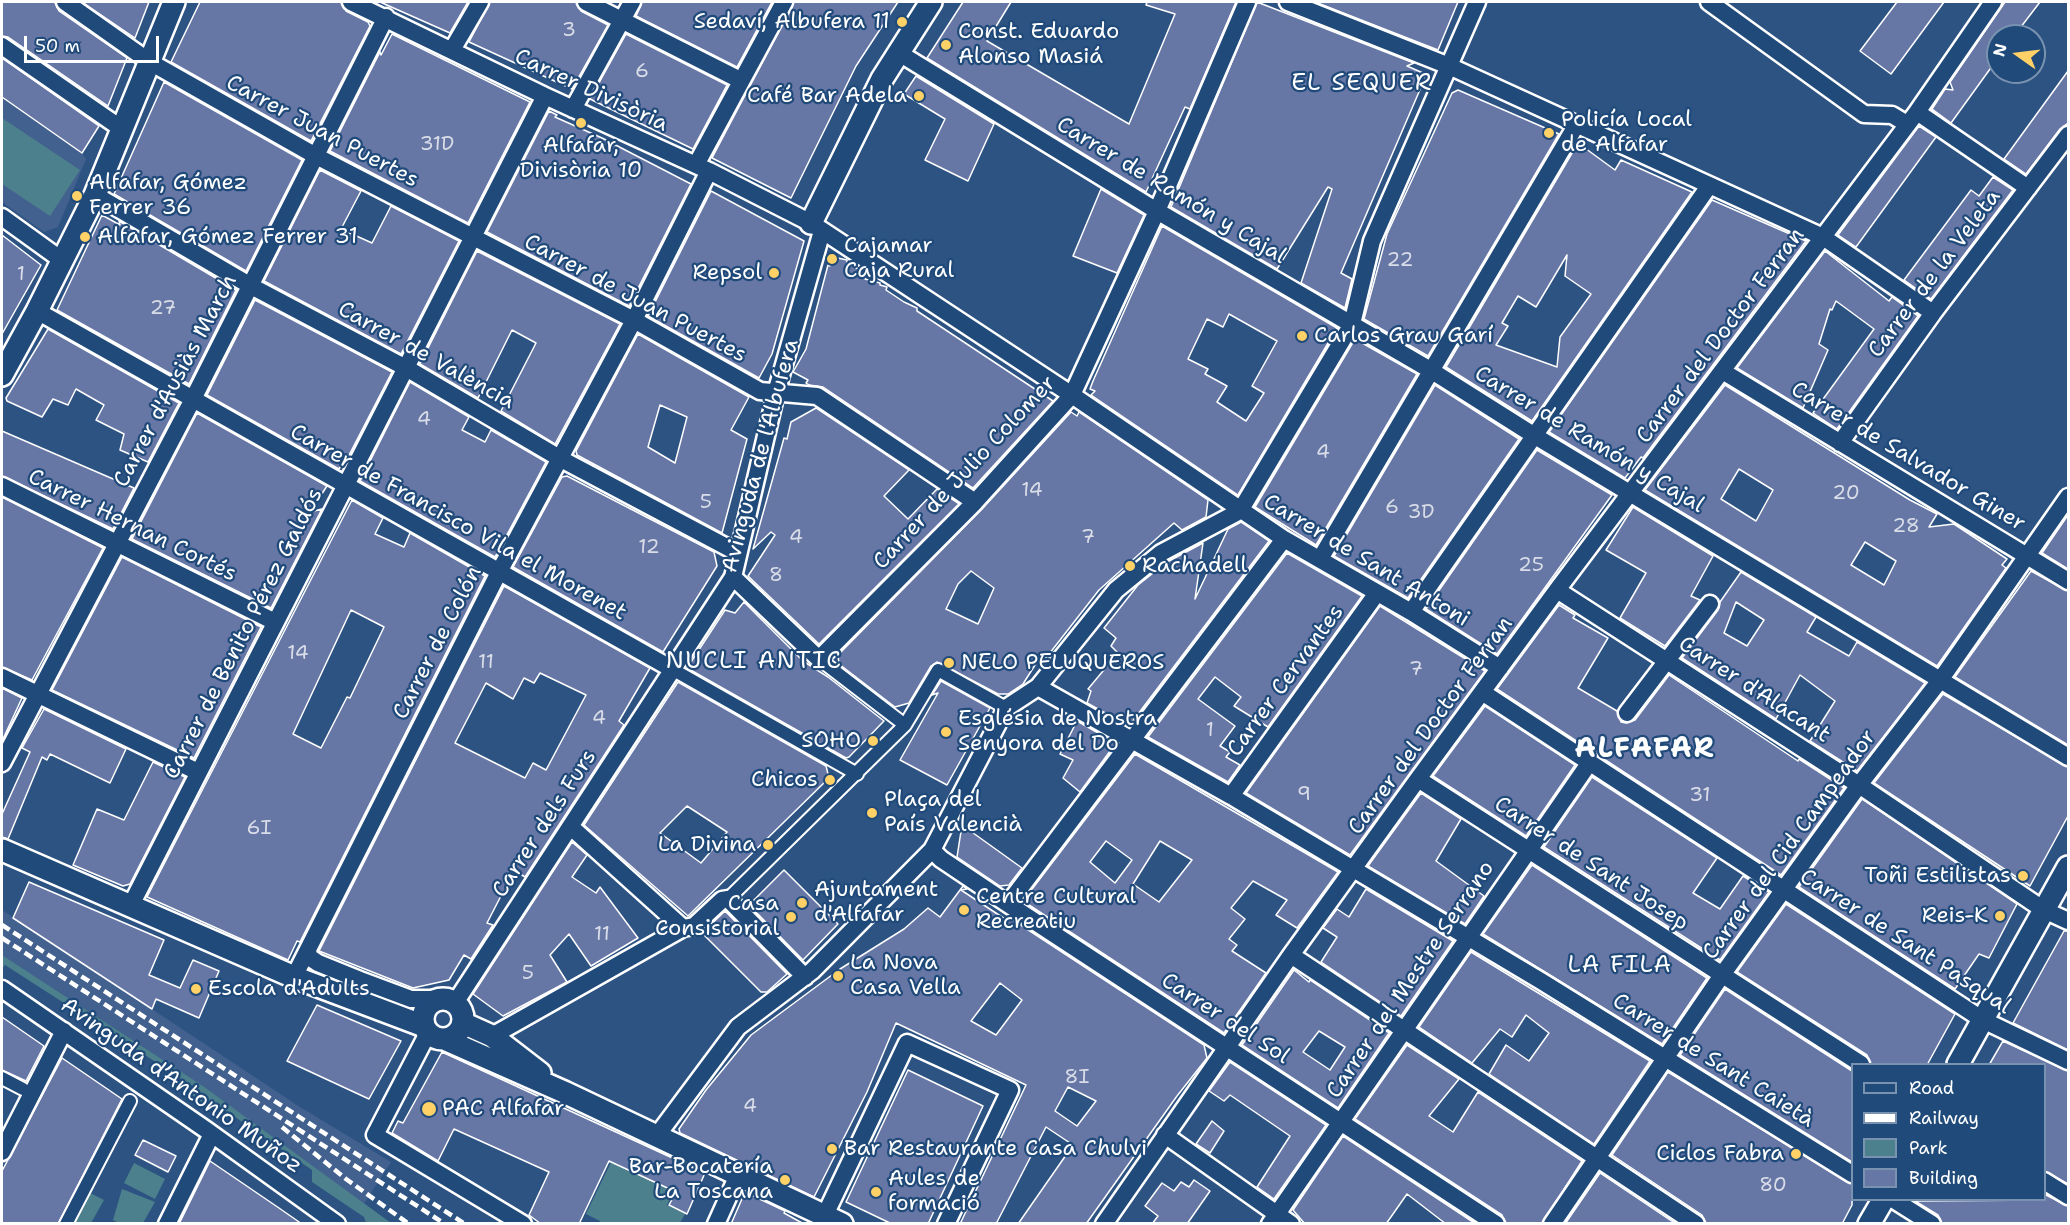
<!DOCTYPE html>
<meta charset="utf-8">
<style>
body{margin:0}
#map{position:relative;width:2070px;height:1225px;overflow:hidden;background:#2d5383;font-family:"Shantell Sans",sans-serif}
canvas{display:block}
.frame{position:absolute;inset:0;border:3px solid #fff;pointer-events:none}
.legend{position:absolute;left:1851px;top:1063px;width:195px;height:138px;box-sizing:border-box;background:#1f4a7a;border:2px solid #7992af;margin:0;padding:8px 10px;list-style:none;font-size:18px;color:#fff}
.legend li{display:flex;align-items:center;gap:12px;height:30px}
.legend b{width:30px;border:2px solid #7992af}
.north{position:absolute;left:1986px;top:24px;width:60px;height:60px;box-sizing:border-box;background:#1f4a7a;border:2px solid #7992af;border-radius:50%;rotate:284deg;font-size:16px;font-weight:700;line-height:24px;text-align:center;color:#fff}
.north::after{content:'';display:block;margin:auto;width:21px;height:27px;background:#ffd166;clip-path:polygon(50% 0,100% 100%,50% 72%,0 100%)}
.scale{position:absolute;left:24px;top:36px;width:135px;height:27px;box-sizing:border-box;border:3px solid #fff;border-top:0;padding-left:8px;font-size:18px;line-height:21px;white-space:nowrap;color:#fff;-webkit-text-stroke:4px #1f4a7a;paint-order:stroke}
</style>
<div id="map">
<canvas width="2070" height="1225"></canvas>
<div class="frame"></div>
<ul class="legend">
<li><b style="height:8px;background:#1f4a7a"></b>Road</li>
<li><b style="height:8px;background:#fff"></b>Railway</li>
<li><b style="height:16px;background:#4c808d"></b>Park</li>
<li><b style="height:16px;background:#6676a5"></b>Building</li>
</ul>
<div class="north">N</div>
<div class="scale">50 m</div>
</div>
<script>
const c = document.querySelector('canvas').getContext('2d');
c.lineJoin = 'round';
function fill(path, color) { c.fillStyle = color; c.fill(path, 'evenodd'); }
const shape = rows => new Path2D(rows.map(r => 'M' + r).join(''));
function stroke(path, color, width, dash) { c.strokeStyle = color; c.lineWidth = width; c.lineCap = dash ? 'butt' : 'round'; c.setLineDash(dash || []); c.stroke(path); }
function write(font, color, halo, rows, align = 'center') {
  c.font = font + ' "Shantell Sans",sans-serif'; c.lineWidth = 4.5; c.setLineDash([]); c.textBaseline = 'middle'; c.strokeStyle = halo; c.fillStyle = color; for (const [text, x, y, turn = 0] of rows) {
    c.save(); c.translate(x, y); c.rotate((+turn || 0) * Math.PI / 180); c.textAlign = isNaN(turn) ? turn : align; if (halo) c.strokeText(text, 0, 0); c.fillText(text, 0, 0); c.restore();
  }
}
fill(shape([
 [2,62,33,84,17,108,82,153,86,159,58,227,44,232,2,202],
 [2,910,300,1107,391,1162,364,1204,203,1086,2,955]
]), '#42618f');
fill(shape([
 [2,118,80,170,50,216,2,184],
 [2,955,203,1086,391,1223,366,1223,364,1217,312,1182,312,1170,219,1106,214,1111,192,1095,196,1088,5,965,2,968],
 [617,1150,629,1169,673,1192,667,1205,685,1214,680,1223,599,1224,600,1221,586,1214],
 [134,1163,165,1179,155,1199,124,1183],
 [122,1189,155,1202,143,1223,119,1223,113,1220],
 [88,1192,104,1200,91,1223,73,1224]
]), '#4c808d');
const building = shape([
 [2,2,55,2,59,11,127,58,108,106,8,37,2,36,2,2],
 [82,2,149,2,135,38,82,2],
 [200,2,341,2,346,11,368,22,370,26,311,141,171,62,200,2],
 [380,2,468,2,450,33,380,2],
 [490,2,576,2,581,11,608,25,572,89,469,42,490,2],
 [642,2,772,2,737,67,636,16,642,2],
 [794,2,898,2,856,66,791,198,712,158,794,2],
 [963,2,1011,2,987,41,1129,124,1175,14,1146,5,1147,2,1236,2,1190,109,1185,107,1146,192,927,58,963,2],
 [1257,2,1414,63,1407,66,1423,73,1425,78,1341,273,1352,279,1345,308,1301,283,1332,189,1328,187,1277,269,1171,207,1257,2],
 [1315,2,1458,2,1438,50,1315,2],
 [1897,2,1944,2,1891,74,1860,51,1897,2],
 [2005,2,2040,2,2014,36,1998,36,1998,58,1951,123,1932,109,1945,89,1953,90,1950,82,2005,2],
 [392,34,530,102,468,223,330,151,380,52,381,55,392,34],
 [626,34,727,85,693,149,590,99,626,34],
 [2,58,99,126,82,153,2,97,2,58],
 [2068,71,2068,123,2060,129,2026,174,2004,159,2068,71],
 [916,76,994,124,968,181,925,160,945,119,904,94,916,76],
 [164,82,302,160,246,271,114,194,164,82],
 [1458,90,1559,134,1428,356,1364,319,1387,234,1452,93,1458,90],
 [549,111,557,115,555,117,602,138,691,184,629,306,487,232,549,111],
 [1919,126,1936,137,1856,247,1838,235,1919,126],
 [1578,143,1615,170,1621,160,1692,192,1532,421,1446,367,1578,143],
 [1567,255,1565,276,1591,294,1560,337,1557,367,1496,345,1508,326,1502,323,1518,296,1536,307,1567,255],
 [320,170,361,191,341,229,372,243,391,206,459,241,401,354,264,281,320,170],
 [1993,177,2013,190,1931,299,1904,280,1971,190,1979,196,1993,177],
 [1101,189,1144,215,1117,273,1073,256,1101,189],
 [711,191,804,241,772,354,759,378,648,316,711,191],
 [1712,200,1806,241,1643,458,1641,457,1625,478,1549,432,1712,200],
 [102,215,120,225,119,221,236,290,189,384,57,310,102,215],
 [1162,226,1337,328,1238,495,1091,395,1095,391,1090,389,1093,381,1162,226],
 [1229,314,1277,341,1252,386,1264,393,1246,421,1217,402,1227,386,1205,374,1208,369,1188,359,1207,319,1223,327,1229,314],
 [2,235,41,265,2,334,2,235],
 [477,251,620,324,555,444,501,411,536,343,512,330,478,398,420,364,477,251],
 [1825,251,1889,301,1892,297,1918,316,1837,429,1813,413,1874,329,1836,301,1832,310,1830,309,1819,344,1828,350,1803,408,1737,368,1825,251],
 [833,257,847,260,847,263,866,273,865,279,880,283,880,285,887,287,886,290,904,302,917,308,917,311,1053,401,973,488,823,387,809,385,806,383,808,380,793,372,806,349,828,265,830,266,833,257],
 [255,300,392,372,346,461,345,459,339,469,207,395,255,300],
 [48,329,179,403,148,462,120,450,124,434,96,420,104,405,76,389,68,405,53,399,42,417,7,401,6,398,48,329],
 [638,334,749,397,731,430,747,439,722,533,577,455,576,451,638,334],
 [660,405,687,417,675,463,648,447,660,405],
 [1355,339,1417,374,1316,545,1255,507,1355,339],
 [410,382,469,417,462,430,485,442,491,430,546,462,495,557,360,481,410,382],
 [1435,385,1519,439,1408,598,1334,556,1435,385],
 [1725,385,1910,500,1937,514,1929,527,1954,524,2007,559,2002,565,2006,568,1937,666,1645,490,1725,385],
 [1739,469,1773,490,1756,521,1721,499,1739,469],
 [1865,542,1896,561,1884,585,1851,565,1865,542],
 [816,408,909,470,884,496,908,519,937,489,959,504,819,644,748,576,775,535,771,532,753,549,784,438,787,439,791,422,816,408],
 [1071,412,1077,416,1079,412,1208,500,1206,517,1182,530,1174,523,1099,590,1046,658,1042,654,1023,684,1008,694,998,694,937,662,931,666,909,703,895,707,839,664,838,655,982,509,1071,412],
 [971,571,994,588,978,624,946,609,958,584,971,571],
 [197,413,327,486,310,512,322,509,271,608,132,539,197,413],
 [2,431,134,488,113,529,2,476,2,431],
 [1537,450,1612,495,1497,654,1426,609,1537,450],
 [567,476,714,552,717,566,663,652,513,567,562,477,567,476],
 [2,497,103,548,32,680,2,667,2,497],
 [352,500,383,518,375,534,404,547,410,533,485,576,300,942,297,941,288,960,147,897,352,500],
 [351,610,384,627,350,698,347,697,321,748,293,734,351,610],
 [1633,507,1713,556,1691,596,1700,600,1665,646,1620,618,1646,573,1606,550,1633,507],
 [2068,515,2068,569,2042,553,2068,515],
 [1241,522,1269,541,1129,726,1087,703,1091,691,1088,689,1118,653,1111,646,1116,638,1104,628,1138,585,1167,562,1203,543,1195,599,1228,529,1241,522],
 [1287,553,1362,596,1268,727,1234,706,1241,697,1215,677,1198,699,1235,726,1220,746,1230,752,1226,757,1240,765,1228,782,1148,737,1287,553],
 [122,557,261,627,194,758,52,690,122,557],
 [2031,571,2068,591,2068,745,1955,677,2031,571],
 [1741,572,1816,617,1807,632,1849,656,1857,642,1925,683,1857,771,1810,741,1835,701,1800,675,1776,719,1682,658,1718,610,1720,602,1741,572],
 [1736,602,1764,620,1747,646,1724,633,1736,602],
 [504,586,650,668,619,721,624,725,525,877,517,872,505,893,503,892,487,923,493,925,471,959,464,955,449,980,413,988,319,951,504,586],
 [540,673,586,695,546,770,533,763,525,778,455,743,486,683,513,699,524,678,534,683,540,673],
 [744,602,803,661,828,677,884,721,849,757,846,758,687,668,725,610,735,613,744,602],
 [1559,605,1575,615,1573,618,1608,638,1578,688,1617,711,1621,722,1626,723,1635,720,1669,675,1798,761,1799,759,1844,788,1781,875,1497,689,1559,605],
 [1380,606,1485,671,1350,855,1246,793,1380,606],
 [941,681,990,708,947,785,900,760,938,693,932,695,941,681],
 [678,682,826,766,829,778,688,916,584,825,678,682],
 [687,806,727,832,701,863,660,833,687,806],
 [2,688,22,698,3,739,2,738,2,688],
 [1943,694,2068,767,2068,816,2030,886,1874,783,1943,694],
 [1485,706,1575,765,1526,836,1433,776,1485,706],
 [44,709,126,749,110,783,50,754,47,760,42,757,8,839,2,837,2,814,30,752,22,748,44,709],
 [1077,721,1116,743,1080,792,1063,778,1073,760,1060,754,1077,721],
 [1135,754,1338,872,1297,928,1276,915,1287,900,1253,881,1231,908,1245,919,1229,939,1237,945,1232,951,1266,973,1224,1033,1023,901,1135,754],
 [1106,841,1132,860,1115,883,1090,862,1106,841],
 [1160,841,1192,860,1159,902,1133,884,1160,841],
 [153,762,185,777,130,884,123,886,73,865,97,809,124,820,153,762],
 [1592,777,1717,858,1693,893,1720,909,1743,876,1769,892,1720,960,1544,847,1592,777],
 [1421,793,1461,819,1436,861,1484,896,1465,924,1368,866,1421,793],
 [1862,799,2017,904,1989,958,1979,954,1955,989,1799,887,1862,799],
 [962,825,1022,868,1009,885,1000,886,957,857,962,825],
 [572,842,587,855,572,877,596,893,600,887,638,938,591,966,569,934,550,955,567,982,503,1016,473,994,572,842],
 [1532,865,1707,978,1662,1044,1483,934,1532,865],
 [784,870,838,924,803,960,749,905,784,870],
 [29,882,164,940,149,975,180,988,193,960,219,971,199,1018,156,999,152,1009,13,918,29,882],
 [963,886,967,889,961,890,1005,919,1007,916,1204,1045,1207,1058,1177,1096,1086,1224,1018,1224,1073,1145,1046,1127,996,1224,960,1224,1026,1085,896,1023,867,1092,814,1197,680,1133,679,1129,706,1090,751,1035,840,969,904,929,928,908,940,917,963,886],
 [1000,983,1022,1000,996,1035,971,1021,1000,983],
 [1068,1087,1096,1101,1077,1126,1055,1111,1068,1087],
 [1366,889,1453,941,1401,1016,1321,962,1337,937,1323,928,1337,909,1349,917,1366,889],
 [1786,904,1955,1014,1927,1065,1871,1065,1867,1055,1737,972,1786,904],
 [725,911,787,974,767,992,761,992,702,933,725,911],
 [2064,931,2068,931,2068,1050,2013,1023,2064,931],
 [1471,952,1650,1061,1594,1144,1489,1074,1506,1045,1529,1061,1549,1033,1526,1015,1512,1037,1500,1029,1472,1063,1419,1027,1471,952],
 [1294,970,1309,982,1310,980,1389,1033,1338,1108,1242,1045,1294,970],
 [1319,1031,1345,1047,1330,1070,1303,1052,1319,1031],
 [1725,989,1852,1071,1852,1162,1680,1055,1725,989],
 [317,1005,401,1041,369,1099,287,1061,317,1005],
 [2,1017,44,1046,26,1081,2,1070,2,1017],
 [2003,1041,2068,1071,2068,1184,2044,1171,2044,1065,1989,1065,2003,1041],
 [1407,1045,1459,1079,1429,1116,1453,1132,1478,1092,1582,1161,1542,1224,1506,1224,1502,1215,1355,1119,1407,1045],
 [442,1052,705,1173,687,1214,669,1205,676,1192,609,1161,579,1224,541,1224,529,1215,549,1172,454,1129,438,1161,392,1133,398,1121,403,1123,442,1052],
 [62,1058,122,1099,58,1224,2,1224,2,1171,62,1058],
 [1230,1062,1326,1125,1274,1199,1257,1187,1290,1136,1230,1095,1224,1101,1209,1091,1230,1062],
 [908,1070,983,1106,928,1224,892,1224,846,1202,908,1070],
 [1668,1072,1852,1184,1852,1205,1842,1224,1706,1224,1702,1215,1612,1155,1668,1072],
 [1212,1121,1224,1131,1210,1153,1196,1144,1212,1121],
 [1343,1136,1476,1224,1446,1224,1407,1194,1386,1224,1305,1224,1293,1210,1343,1136],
 [143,1140,176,1156,168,1172,135,1155,143,1140],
 [210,1161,279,1208,302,1224,179,1224,210,1161],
 [1600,1173,1676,1224,1565,1224,1600,1173],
 [1194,1180,1210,1191,1187,1224,1152,1224,1158,1216,1145,1206,1162,1183,1174,1191,1181,1182,1189,1187,1194,1180],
 [745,1192,785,1211,784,1213,804,1224,731,1224,745,1192],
 [2044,1194,2068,1206,2068,1224,1942,1224,1938,1215,1915,1201,2044,1200,2044,1194]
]);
fill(building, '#6676a5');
stroke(building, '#fff', 1.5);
const pedestrian = shape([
 [819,659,905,725],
 [672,669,857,774],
 [728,899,905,725,938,670,1006,708],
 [2,1078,23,1089],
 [66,1224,130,1101]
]);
const minor = shape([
 [65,2,150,62,316,156,634,320,760,391,817,396,975,502],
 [351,2,545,96,709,171,811,223,1072,395,1284,539,1411,612,1500,668],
 [586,2,740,80],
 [1288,2,1449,66,1823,237,1933,313],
 [1709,2,1864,114,1892,115,1907,124],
 [2,46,122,129],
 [452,50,480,2],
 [899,53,1157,211,1432,371,1535,436,2068,757],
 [573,109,632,2],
 [1917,112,2028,188],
 [696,165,784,2],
 [95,195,251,286,408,369,561,459,738,553],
 [2,217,63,261],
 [37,311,672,669],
 [1724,372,2068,581],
 [1840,443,1933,313,2068,135],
 [2,486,275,622],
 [1240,511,1352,324,1372,241,1477,2],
 [1320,559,1577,124],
 [733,577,819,659,975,502,1072,395,1157,211,1247,2],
 [1557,590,1859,785,2044,910,2068,921],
 [1411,612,1709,186],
 [2,677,198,772],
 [1038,687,1231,796,1541,981,1852,1174],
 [1482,692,1983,1020,2068,1061],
 [1627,713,1710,604],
 [2,763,193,399,386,17],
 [1418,779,1861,1064],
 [1231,796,1377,593],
 [571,827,683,928],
 [932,850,941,859,1008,904,1496,1224],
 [1008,904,1284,539],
 [131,905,545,96],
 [308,950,309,957,318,963,360,980,411,999,438,999],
 [1291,955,1696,1224],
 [294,977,499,572,634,320,709,171],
 [2,989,205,1129,337,1224],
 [455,1003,733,577,776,393,822,231],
 [428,1033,375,1135,523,1224],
 [492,1036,683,928,694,926,722,900,728,899,805,977],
 [1165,1135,1291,1224],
 [656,1137,738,1027,812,971,932,850,1006,708,1038,687,1116,590,1161,553,1240,511],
 [2,1152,64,1031],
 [2044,1181,2068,1196],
 [1894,1200,1932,1224],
 [825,1215,907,1043,1010,1090,946,1224],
 [167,1224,212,1134],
 [716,1224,738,1175],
 [1104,1224,1291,955,1418,779,1557,590,1917,112,1993,2],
 [1270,1224,1590,762],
 [1552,1224,1722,975,1859,785,1941,679,2068,497]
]);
const tertiary = shape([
 [811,223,882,79,931,2],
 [2,375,37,311,95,195,174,2],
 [2,850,294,977,424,1026],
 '423 1019a20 20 0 1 1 40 0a20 20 0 1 1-40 0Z',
 [463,1023,492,1036,540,1073],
 [444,1039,564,1092,842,1224],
 [1958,1064,2068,867],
 [1869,1224,1883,1200]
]);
stroke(pedestrian, '#fff', 16);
stroke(minor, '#fff', 21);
stroke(tertiary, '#fff', 26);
stroke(pedestrian, '#1f4a7a', 12);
stroke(minor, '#1f4a7a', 16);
stroke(tertiary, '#1f4a7a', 21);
stroke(shape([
 [2,925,465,1224],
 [2,938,445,1224],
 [282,1127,346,1179,409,1224]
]), '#fff', 4.5, [9, 4.5]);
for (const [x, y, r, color] of [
 [902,22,6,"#ffd166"],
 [946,45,6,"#ffd166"],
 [919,96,6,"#ffd166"],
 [581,123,6,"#ffd166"],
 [1549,133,6,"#ffd166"],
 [77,196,6,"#ffd166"],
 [85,237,6,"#ffd166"],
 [832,259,6,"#ffd166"],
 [774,273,6,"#ffd166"],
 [1302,336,6,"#ffd166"],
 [1130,566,6,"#ffd166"],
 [949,663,6,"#ffd166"],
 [946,732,6,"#ffd166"],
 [873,741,6,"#ffd166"],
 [830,780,6,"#ffd166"],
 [872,813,6,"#ffd166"],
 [768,845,6,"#ffd166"],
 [2023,876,6,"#ffd166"],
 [802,903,6,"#ffd166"],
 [964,910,6,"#ffd166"],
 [2000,916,6,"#ffd166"],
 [791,917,6,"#ffd166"],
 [838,976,6,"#ffd166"],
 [196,989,6,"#ffd166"],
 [429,1109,8,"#ffd166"],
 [832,1149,6,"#ffd166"],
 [1796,1154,6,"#ffd166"],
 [785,1180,6,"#ffd166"],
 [876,1192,6,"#ffd166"]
]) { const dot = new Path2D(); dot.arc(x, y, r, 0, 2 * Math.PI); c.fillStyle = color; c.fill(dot); stroke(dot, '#1f4a7a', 2); }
write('20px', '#d9dde8', null, [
 ["3",569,31],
 ["6",642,72],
 ["31D",437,145],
 ["22",1400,261],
 ["1",21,275],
 ["27",163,309],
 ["4",424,420],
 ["4",1323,453],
 ["14",1032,491],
 ["20",1846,494],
 ["5",706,503],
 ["6",1392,508],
 ["3D",1421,513],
 ["28",1906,527],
 ["4",796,538],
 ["7",1088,538],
 ["12",649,548],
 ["25",1531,566],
 ["8",776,576],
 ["14",298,654],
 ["11",486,663],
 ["7",1416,670],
 ["4",599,719],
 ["1",1210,731],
 ["9",1304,795],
 ["31",1700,796],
 ["6I",259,829],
 ["11",602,935],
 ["5",528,974],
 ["8I",1077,1078],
 ["4",750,1107],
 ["80",1773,1186]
]);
write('22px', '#fff', '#1f4a7a', [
 ["Sedaví, Albufera 11",890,22,"right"],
 ["Const. Eduardo",958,32],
 ["Alonso Masiá",958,57],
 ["Café Bar Adela",907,96,"right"],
 ["Policía Local",1561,120],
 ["de Alfafar",1561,145],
 ["Alfafar,",581,146,"center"],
 ["Divisòria 10",581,171,"center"],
 ["Alfafar, Gómez",89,183],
 ["Ferrer 36",89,208],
 ["Alfafar, Gómez Ferrer 31",97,237],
 ["Cajamar",844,246],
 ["Caja Rural",844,271],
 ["Repsol",762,273,"right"],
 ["Carlos Grau Garí",1314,336],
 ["Rachadell",1142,566],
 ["NELO PELUQUEROS",961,663],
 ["Església de Nostra",958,719],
 ["Senyora del Do",958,744],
 ["SOHO",861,741,"right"],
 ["Chicos",818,780,"right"],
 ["Plaça del",884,800],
 ["País Valencià",884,825],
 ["La Divina",756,845,"right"],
 ["Toñi Estilistas",2011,876,"right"],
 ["Ajuntament",814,890],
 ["d'Alfafar",814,915],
 ["Centre Cultural",976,897],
 ["Recreatiu",976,922],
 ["Casa",779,904,"right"],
 ["Consistorial",779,929,"right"],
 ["Reis-K",1988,916,"right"],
 ["La Nova",850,963],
 ["Casa Vella",850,988],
 ["Escola d'Adults",208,989],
 ["PAC Alfafar",442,1109],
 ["Bar Restaurante Casa Chulvi",844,1149],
 ["Ciclos Fabra",1784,1154,"right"],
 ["Bar-Bocatería",773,1167,"right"],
 ["La Toscana",773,1192,"right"],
 ["Aules de",888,1179],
 ["formació",888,1204]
], 'left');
write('22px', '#fff', '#1f4a7a', [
 ["Carrer Divisòria",591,91,25],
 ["Carrer Juan Puertes",322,132,28],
 ["Carrer de Ramón y Cajal",1171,191,31],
 ["Carrer de la Veleta",1935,274,-53],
 ["Carrer de Juan Puertes",635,299,28],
 ["Carrer del Doctor Ferran",1721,336,-53],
 ["Carrer de València",426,356,29],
 ["Carrer d'Ausiàs March",176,381,-62],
 ["Carrer de Ramón y Cajal",1589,440,31],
 ["Avinguda de l'Albufera",761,456,-75],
 ["Carrer de Salvador Giner",1908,457,31],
 ["Carrer de Julio Colomer",965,473,-47],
 ["Carrer de Francisco Vila el Morenet",458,523,29],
 ["Carrer Hernan Cortés",132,526,26],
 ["Carrer de Sant Antoni",1366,561,31],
 ["Carrer de Benito Pérez Galdós",244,634,-63],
 ["Carrer de Colón",438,643,-63],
 ["Carrer Cervantes",1286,681,-54],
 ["Carrer d'Alacant",1754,690,33],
 ["Carrer del Doctor Ferran",1431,726,-54],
 ["Carrer dels Furs",545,824,-57],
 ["Carrer del Cid Campeador",1790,845,-54],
 ["Carrer de Sant Josep",1591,864,33],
 ["Carrer de Sant Pasqual",1905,942,33],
 ["Carrer del Mestre Serrano",1411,980,-56],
 ["Carrer del Sol",1225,1019,33],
 ["Carrer de Sant Caietà",1713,1061,32],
 ["Avinguda d’Antonio Muñoz",181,1086,35]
]);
c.letterSpacing = '1.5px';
write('24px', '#fff', '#1f4a7a', [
 ["EL SEQUER",1362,84],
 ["NUCLI ANTIC",754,662],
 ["LA FILA",1620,966]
]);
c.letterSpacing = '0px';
c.letterSpacing = '1.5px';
write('bold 28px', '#fff', '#1f4a7a', [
 ["ALFAFAR",1645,750]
]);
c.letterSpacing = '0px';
</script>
